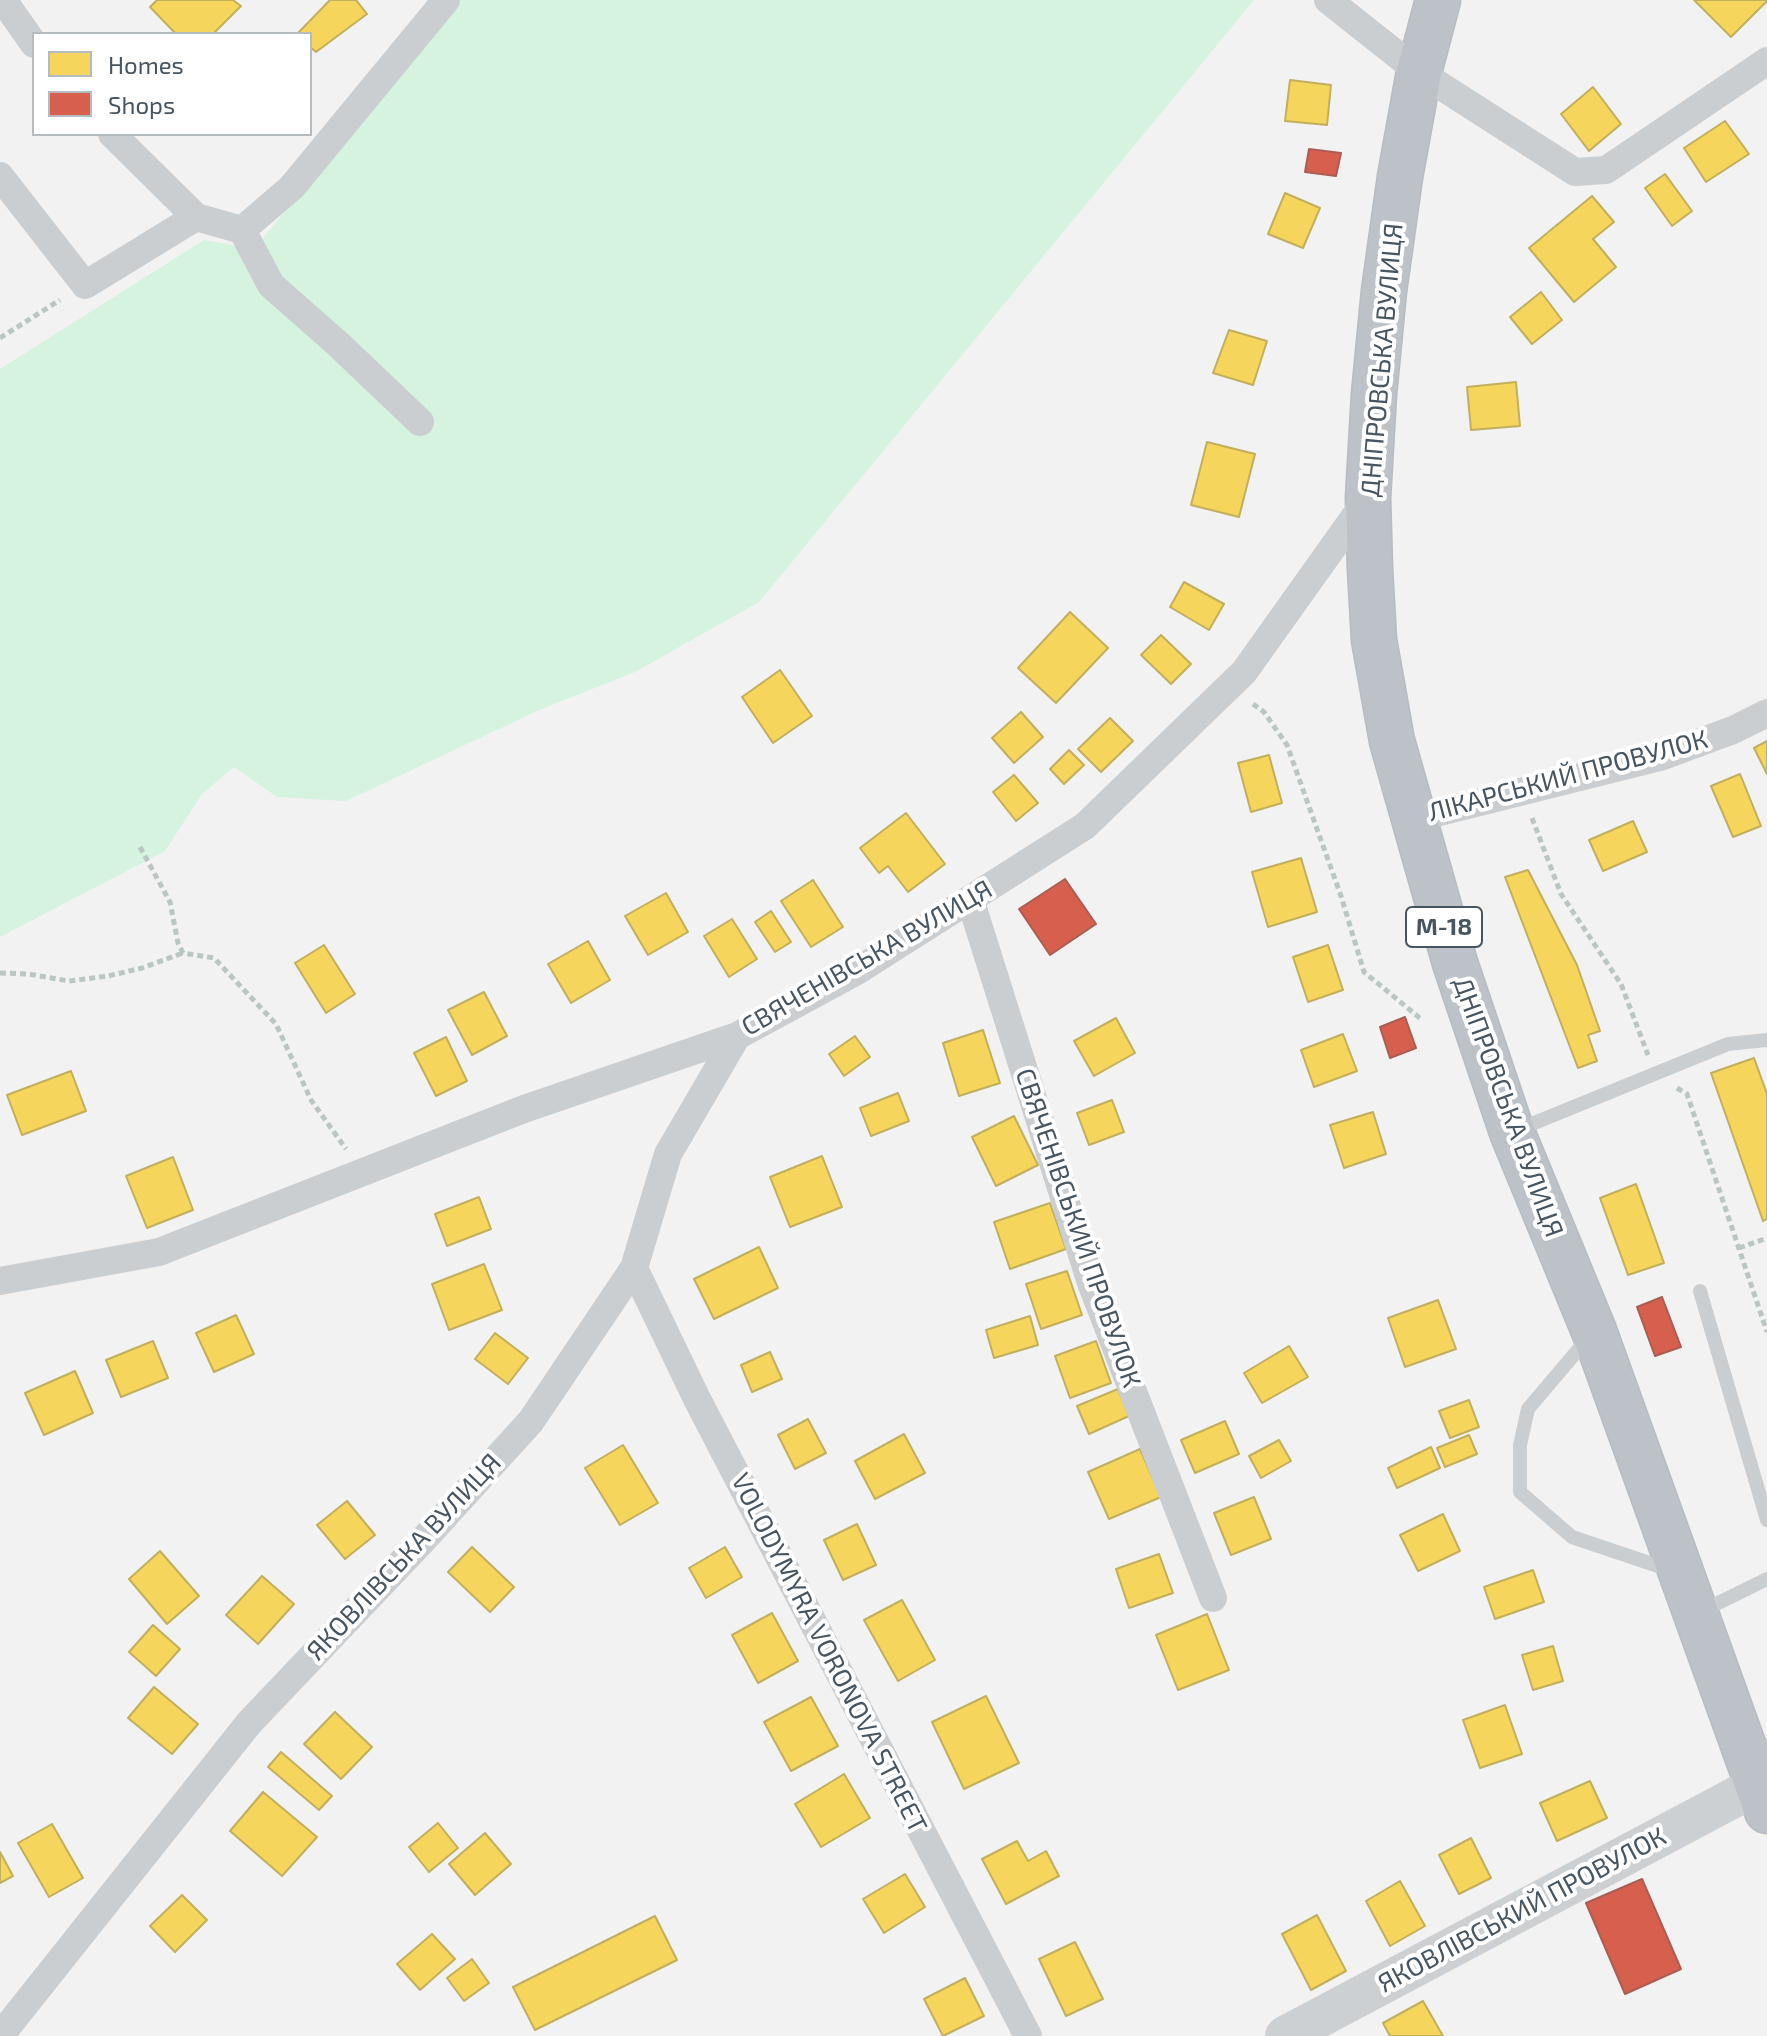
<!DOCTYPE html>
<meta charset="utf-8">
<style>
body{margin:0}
#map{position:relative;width:1767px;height:2036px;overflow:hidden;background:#f2f2f2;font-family:"Exo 2",sans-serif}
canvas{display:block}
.legend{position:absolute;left:32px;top:32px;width:280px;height:104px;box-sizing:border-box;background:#fff;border:2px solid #b5bbbf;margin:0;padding:10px 14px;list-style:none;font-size:24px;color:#475560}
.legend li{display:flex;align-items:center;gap:16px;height:40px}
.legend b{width:40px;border:2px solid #b5bbbf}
</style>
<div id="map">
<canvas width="1767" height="2036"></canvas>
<ul class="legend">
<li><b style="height:22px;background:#f6d55c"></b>Homes</li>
<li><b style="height:22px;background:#d6604d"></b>Shops</li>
</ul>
</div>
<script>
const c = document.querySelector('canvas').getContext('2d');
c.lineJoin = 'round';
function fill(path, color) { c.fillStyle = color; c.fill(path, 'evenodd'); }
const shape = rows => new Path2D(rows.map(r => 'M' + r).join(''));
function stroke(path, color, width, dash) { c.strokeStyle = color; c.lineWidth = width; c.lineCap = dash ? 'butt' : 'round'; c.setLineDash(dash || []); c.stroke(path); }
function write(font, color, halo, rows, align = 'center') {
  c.font = font + ' "Exo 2",sans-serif'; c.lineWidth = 8; c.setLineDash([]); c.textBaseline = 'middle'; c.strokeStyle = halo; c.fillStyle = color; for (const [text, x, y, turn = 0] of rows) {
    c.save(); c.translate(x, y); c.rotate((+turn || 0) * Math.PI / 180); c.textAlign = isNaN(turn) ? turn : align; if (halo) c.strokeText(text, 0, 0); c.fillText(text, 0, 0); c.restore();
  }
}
fill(shape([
 [460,0,1254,0,759,602,635,672,537,711,346,801,277,797,234,767,202,794,165,851,0,937,0,369,204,240,254,249]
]), '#d5f3df');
const homes = shape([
 [157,0,233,0,241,6,213,34,176,34,150,7,157,0],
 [330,0,356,0,367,14,316,52,310,47,310,34,297,34,330,0],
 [1694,0,1767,0,1767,1,1731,37,1694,0],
 [1290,80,1331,85,1327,125,1285,121,1290,80],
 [1593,87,1621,124,1589,151,1561,114,1593,87],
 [1725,121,1749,154,1706,182,1684,148,1725,121],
 [1665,174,1692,211,1672,226,1645,188,1665,174],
 [1285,193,1320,208,1303,248,1268,234,1285,193],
 [1592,196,1614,222,1593,239,1616,267,1574,302,1529,248,1592,196],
 [1541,292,1562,320,1532,344,1510,317,1541,292],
 [1229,330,1267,341,1253,385,1213,373,1229,330],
 [1516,382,1520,426,1471,430,1467,387,1516,382],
 [1207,442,1255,454,1239,517,1191,505,1207,442],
 [1184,582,1224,604,1209,630,1170,607,1184,582],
 [1070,612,1108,648,1056,703,1018,668,1070,612],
 [1161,635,1191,664,1171,684,1141,655,1161,635],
 [780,670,812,716,773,743,742,697,780,670],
 [1021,712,1043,737,1014,763,992,738,1021,712],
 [1110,718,1133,741,1101,772,1078,749,1110,718],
 [1767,741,1767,774,1754,748,1767,741],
 [1069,750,1084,765,1064,784,1050,769,1069,750],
 [1269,755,1282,803,1251,812,1238,763,1269,755],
 [1740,774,1761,826,1733,837,1711,786,1740,774],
 [1014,775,1038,803,1016,821,993,792,1014,775],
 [906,813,945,864,908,892,888,866,879,873,860,848,906,813],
 [1633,821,1647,852,1603,871,1589,840,1633,821],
 [1301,858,1317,912,1268,927,1252,872,1301,858],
 [1528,870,1577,965,1600,1031,1588,1035,1597,1061,1578,1068,1505,877,1528,870],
 [813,880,843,927,811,947,781,901,813,880],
 [666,893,688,932,648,955,625,916,666,893],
 [771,911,791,942,775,952,755,922,771,911],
 [732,919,757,959,729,977,704,936,732,919],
 [588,941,610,980,571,1003,548,964,588,941],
 [324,945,355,994,326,1013,295,963,324,945],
 [1328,945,1343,990,1308,1002,1293,957,1328,945],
 [484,992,507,1036,472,1055,448,1010,484,992],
 [1116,1018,1135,1053,1094,1076,1074,1041,1116,1018],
 [983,1030,1000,1083,959,1096,943,1043,983,1030],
 [1343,1034,1357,1071,1314,1087,1301,1050,1343,1034],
 [855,1036,870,1057,844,1076,829,1054,855,1036],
 [446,1037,467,1081,436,1096,414,1053,446,1037],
 [1754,1058,1767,1094,1767,1219,1763,1221,1711,1073,1754,1058],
 [71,1071,86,1111,22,1135,7,1095,71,1071],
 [898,1093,909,1121,871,1136,860,1108,898,1093],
 [1112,1100,1124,1132,1089,1145,1077,1113,1112,1100],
 [1373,1112,1386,1154,1344,1168,1330,1125,1373,1112],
 [1014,1116,1038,1165,996,1186,972,1137,1014,1116],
 [822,1156,842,1207,790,1227,770,1177,822,1156],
 [173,1157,193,1210,147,1228,126,1176,173,1157],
 [1636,1184,1664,1263,1628,1275,1600,1198,1636,1184],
 [479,1197,491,1229,447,1246,435,1214,479,1197],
 [1050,1203,1066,1249,1010,1269,994,1222,1050,1203],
 [759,1247,778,1288,714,1319,694,1279,759,1247],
 [484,1264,502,1310,449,1330,432,1284,484,1264],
 [1067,1271,1082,1315,1041,1329,1026,1284,1067,1271],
 [1438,1300,1456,1349,1405,1367,1388,1318,1438,1300],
 [236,1315,254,1354,214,1372,196,1333,236,1315],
 [1030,1316,1038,1345,994,1358,986,1330,1030,1316],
 [495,1333,528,1358,508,1384,475,1359,495,1333],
 [153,1341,168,1378,121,1397,106,1360,153,1341],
 [1096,1341,1111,1383,1070,1398,1055,1356,1096,1341],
 [1289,1346,1308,1377,1262,1403,1244,1373,1289,1346],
 [770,1352,782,1379,752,1392,741,1365,770,1352],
 [75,1371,93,1413,44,1435,25,1393,75,1371],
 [1118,1389,1129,1416,1089,1434,1077,1406,1118,1389],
 [1469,1400,1479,1427,1450,1438,1439,1411,1469,1400],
 [808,1419,826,1453,795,1469,778,1435,808,1419],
 [1225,1421,1239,1454,1195,1473,1181,1440,1225,1421],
 [904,1434,925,1473,875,1499,855,1461,904,1434],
 [1469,1435,1477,1454,1445,1467,1437,1448,1469,1435],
 [1279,1440,1291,1461,1261,1478,1249,1456,1279,1440],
 [623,1445,658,1503,620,1525,585,1468,623,1445],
 [1431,1447,1440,1468,1397,1488,1388,1468,1431,1447],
 [1140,1449,1161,1497,1109,1519,1088,1472,1140,1449],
 [1254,1497,1271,1539,1231,1555,1214,1513,1254,1497],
 [347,1501,375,1535,345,1559,317,1525,347,1501],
 [1443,1514,1460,1551,1418,1571,1400,1535,1443,1514],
 [857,1524,876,1565,843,1580,824,1540,857,1524],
 [472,1547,514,1587,490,1612,448,1572,472,1547],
 [725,1547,742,1577,706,1598,689,1568,725,1547],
 [160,1551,199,1596,167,1624,129,1579,160,1551],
 [1159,1554,1173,1593,1129,1608,1116,1569,1159,1554],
 [1533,1570,1544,1602,1495,1619,1484,1587,1533,1570],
 [262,1576,294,1604,258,1644,226,1615,262,1576],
 [902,1600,935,1660,898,1681,864,1620,902,1600],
 [772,1613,798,1661,758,1683,732,1635,772,1613],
 [1207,1614,1229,1670,1178,1690,1156,1635,1207,1614],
 [153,1625,180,1649,156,1676,129,1652,153,1625],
 [1553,1646,1563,1681,1533,1690,1522,1655,1553,1646],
 [154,1687,198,1724,172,1754,128,1718,154,1687],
 [986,1696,1019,1763,964,1789,932,1722,986,1696],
 [811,1697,838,1746,791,1771,764,1722,811,1697],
 [1505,1705,1522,1754,1480,1768,1463,1720,1505,1705],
 [335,1712,372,1747,341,1779,304,1744,335,1712],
 [281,1752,332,1796,319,1810,268,1767,281,1752],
 [844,1774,870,1818,821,1847,795,1804,844,1774],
 [1590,1781,1607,1818,1557,1841,1540,1803,1590,1781],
 [263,1792,317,1837,282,1876,230,1831,263,1792],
 [438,1823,458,1848,429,1872,409,1847,438,1823],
 [52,1824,83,1878,49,1897,18,1843,52,1824],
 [485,1833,511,1864,475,1895,449,1864,485,1833],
 [1471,1838,1491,1878,1459,1894,1439,1855,1471,1838],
 [1017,1841,1028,1861,1046,1851,1059,1876,1006,1904,982,1859,1017,1841],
 [0,1852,13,1876,0,1883,0,1852],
 [905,1874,925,1907,884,1933,863,1899,905,1874],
 [1400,1881,1425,1926,1390,1946,1366,1901,1400,1881],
 [182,1895,207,1920,175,1952,150,1926,182,1895],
 [1317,1915,1346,1971,1311,1990,1282,1934,1317,1915],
 [655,1916,677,1960,535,2030,513,1987,655,1916],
 [432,1934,455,1959,420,1990,397,1964,432,1934],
 [1075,1942,1103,1999,1066,2016,1039,1959,1075,1942],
 [472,1959,489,1983,464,2001,447,1978,472,1959],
 [965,1978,984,2016,943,2036,924,1999,965,1978],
 [1423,2001,1443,2036,1390,2036,1383,2023,1423,2001]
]);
fill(homes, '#f6d55c');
stroke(homes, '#c2af5d', 2);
const shops = shape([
 [1309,149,1341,153,1336,176,1305,172,1309,149],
 [1065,879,1096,924,1050,955,1019,909,1065,879],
 [1405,1017,1416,1048,1390,1058,1380,1027,1405,1017],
 [1662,1297,1681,1347,1655,1356,1637,1307,1662,1297],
 [1642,1879,1681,1969,1625,1994,1586,1903,1642,1879]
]);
fill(shops, '#d6604d');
stroke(shops, '#ab5d53', 2);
const highway = shape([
 [1438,0,1419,72,1400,177,1384,291,1374,394,1368,498,1370,569,1374,640,1392,741,1455,963,1512,1132,1594,1331,1767,1811]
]);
stroke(highway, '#b6bcc2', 47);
stroke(shape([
 [0,338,60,300],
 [1253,704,1264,712,1287,745,1341,896,1364,972,1421,1019],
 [1532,818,1561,894,1621,984,1648,1055],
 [140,847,170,902,178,943,183,953,214,958,276,1024,311,1100,346,1149],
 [0,973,28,974,69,981,108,976,142,968,183,953],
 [1677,1088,1687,1094,1767,1332],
 [1739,1248,1767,1238]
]), '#b9c6c2', 5, [6, 4]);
stroke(shape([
 [1517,1130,1728,1044,1767,1040],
 [1700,1291,1767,1520],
 [1589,1337,1528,1409,1520,1445,1520,1492,1572,1537,1670,1570],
 [1700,1612,1767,1579]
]), '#cbced1', 14);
stroke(shape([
 [3,0,34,44],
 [1328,0,1419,72,1575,172,1606,170,1767,61],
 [112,134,196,217,242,230,292,187,446,0],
 [0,176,85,285,196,217],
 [242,230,271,285,338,344,420,422],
 [1412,819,1660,757,1733,730,1767,713],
 [970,899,1091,1283,1213,1598],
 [634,1268,697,1399,1028,2036],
 [0,1281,159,1252,524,1109,737,1036,857,971,1085,826,1244,672,1368,498],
 [0,2036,249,1723,423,1540,531,1421,634,1268,668,1154,737,1036]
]), '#cbced1', 28);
stroke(shape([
 [1285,2036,1758,1785]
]), '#cdd0d3', 40);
stroke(highway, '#bcc2c7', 44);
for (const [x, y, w] of [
 [1444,927,76]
]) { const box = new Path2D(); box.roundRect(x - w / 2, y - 20, w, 40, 6); c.fillStyle = '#fff'; c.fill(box); stroke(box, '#475560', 2); }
write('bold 24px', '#475560', null, [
 ["М-18",1444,927]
]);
write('26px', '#475560', '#fff', [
 ["ДНІПРОВСЬКА ВУЛИЦЯ",1382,360,-85],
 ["ЛІКАРСЬКИЙ ПРОВУЛОК",1568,776,-15],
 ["СВЯЧЕНІВСЬКА ВУЛИЦЯ",867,958,-30],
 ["ДНІПРОВСЬКА ВУЛИЦЯ",1508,1107,70],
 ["СВЯЧЕНІВСЬКИЙ ПРОВУЛОК",1078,1228,71],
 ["ЯКОВЛІВСЬКА ВУЛИЦЯ",404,1557,-47],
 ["VOLODYMYRA VORONOVA STREET",829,1653,63],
 ["ЯКОВЛІВСЬКИЙ ПРОВУЛОК",1522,1910,-28]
]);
</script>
